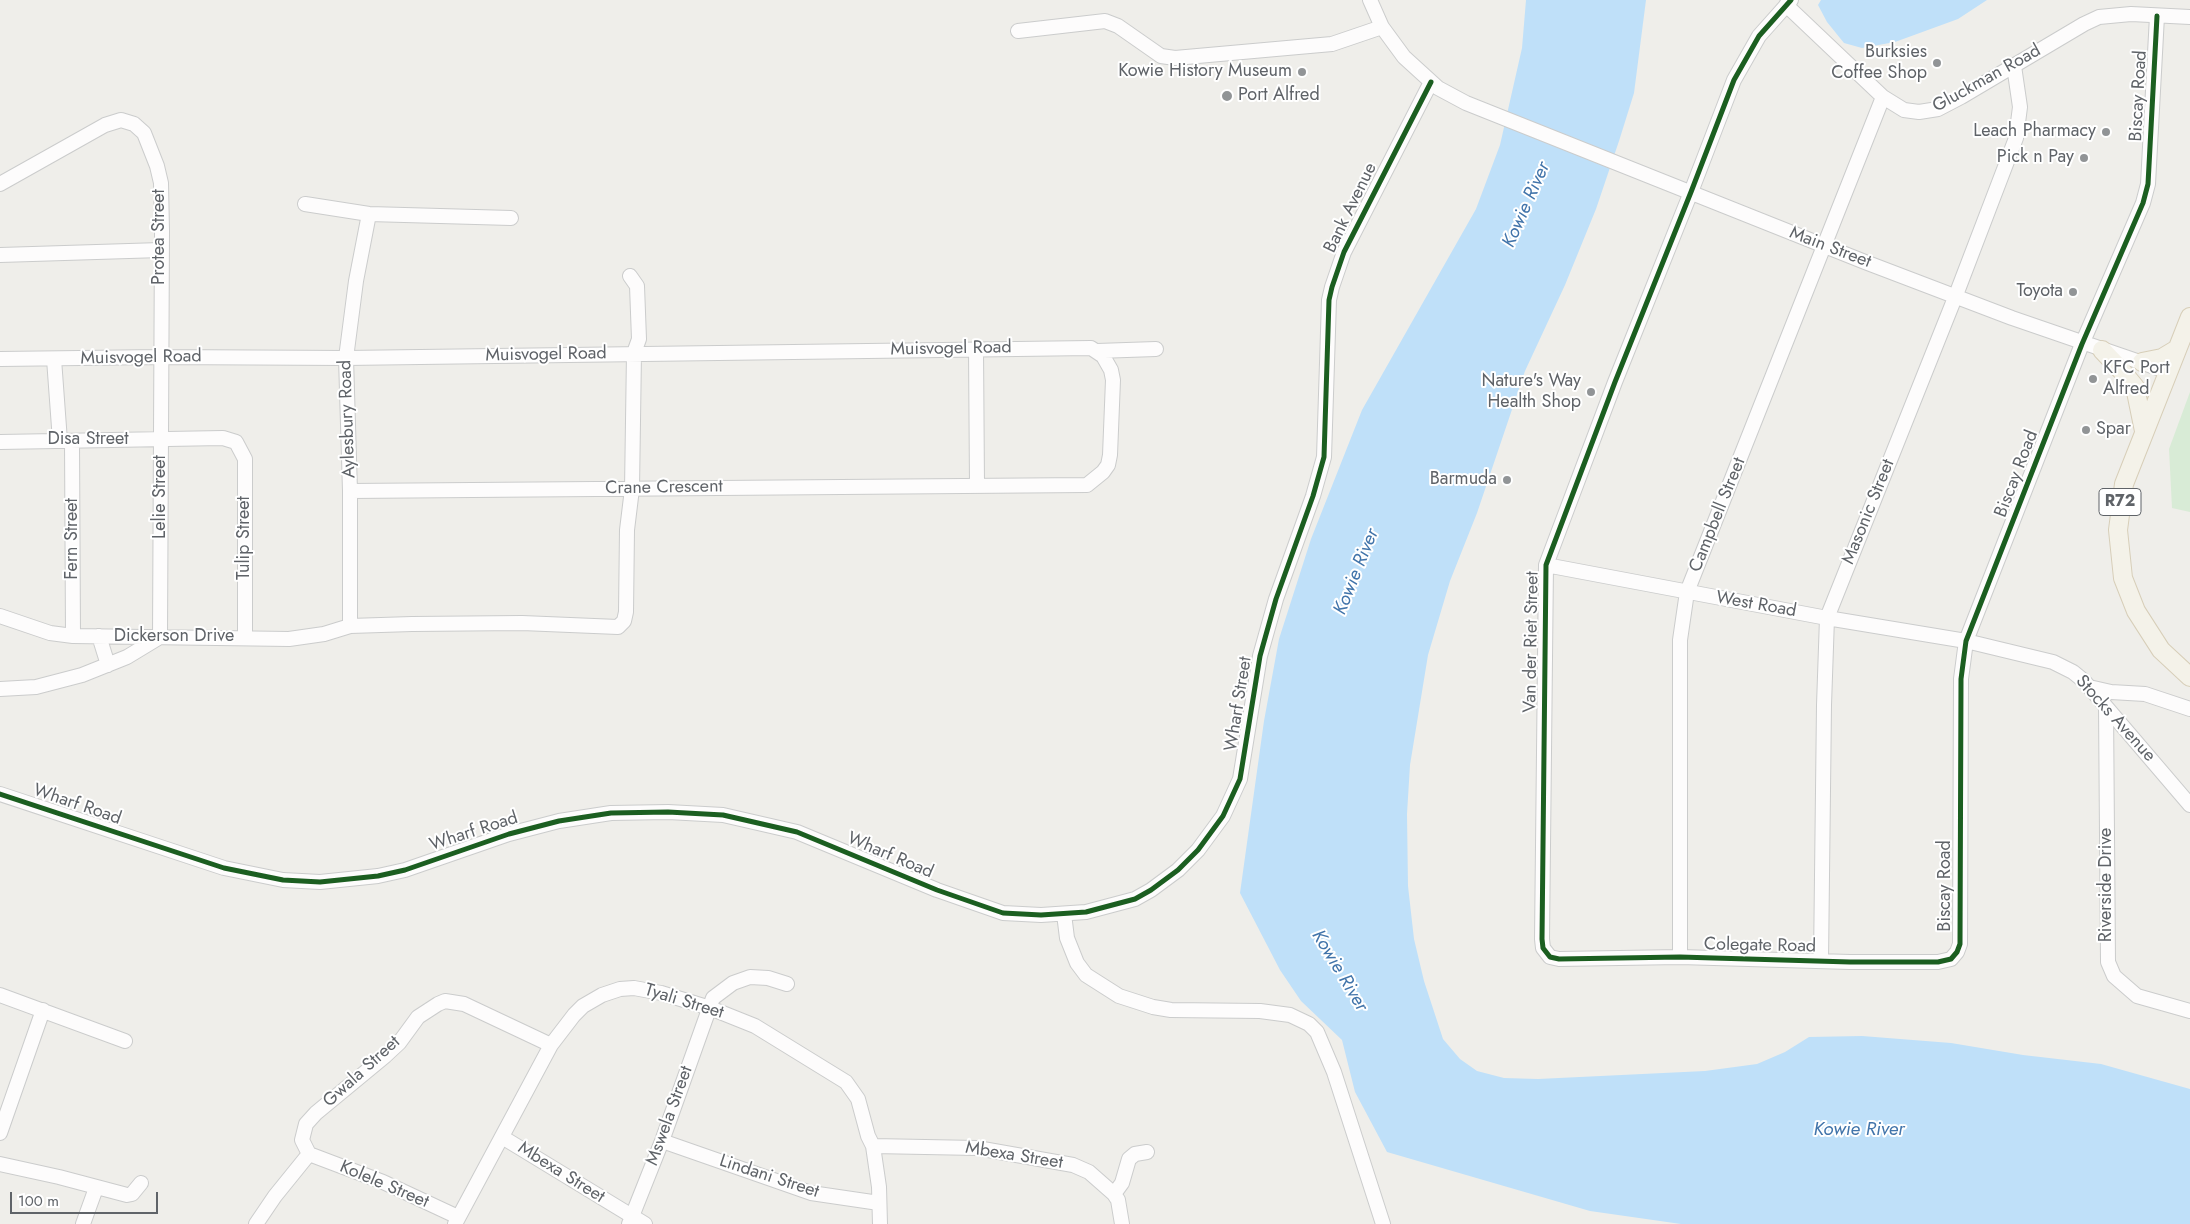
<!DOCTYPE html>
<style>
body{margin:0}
#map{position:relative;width:2190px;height:1224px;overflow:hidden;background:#efeeea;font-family:Jost,sans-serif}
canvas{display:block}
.scale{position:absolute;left:10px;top:1192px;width:148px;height:22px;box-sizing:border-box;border:2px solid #5f6368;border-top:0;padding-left:6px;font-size:15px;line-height:18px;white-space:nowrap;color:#5f6368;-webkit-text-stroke:4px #fff;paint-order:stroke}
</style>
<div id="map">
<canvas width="2190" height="1224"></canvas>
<div class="scale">100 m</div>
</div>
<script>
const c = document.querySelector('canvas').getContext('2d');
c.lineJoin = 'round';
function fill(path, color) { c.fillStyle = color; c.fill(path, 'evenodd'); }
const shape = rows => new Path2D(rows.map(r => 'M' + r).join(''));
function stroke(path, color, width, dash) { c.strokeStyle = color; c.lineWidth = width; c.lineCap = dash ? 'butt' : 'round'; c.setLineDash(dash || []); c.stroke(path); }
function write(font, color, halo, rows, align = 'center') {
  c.font = font + ' Jost,sans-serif'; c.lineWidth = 4; c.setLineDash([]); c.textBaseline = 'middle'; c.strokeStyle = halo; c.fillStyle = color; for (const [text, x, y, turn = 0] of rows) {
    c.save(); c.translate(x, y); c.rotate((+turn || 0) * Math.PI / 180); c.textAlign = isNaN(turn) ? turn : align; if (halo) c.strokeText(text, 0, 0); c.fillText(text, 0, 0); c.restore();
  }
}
fill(shape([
 [2190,392,2190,512,2172,508,2169,449]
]), '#d8ebd6');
fill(shape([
 [1526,0,1646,0,1634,93,1619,141,1596,209,1565,285,1525,371,1477,513,1450,581,1428,655,1410,765,1407,814,1408,886,1414,939,1424,981,1443,1039,1460,1059,1477,1071,1504,1078,1538,1079,1705,1071,1757,1064,1785,1052,1809,1037,1862,1036,1951,1043,2023,1055,2101,1064,2190,1089,2190,1224,1681,1224,1590,1211,1387,1152,1355,1092,1342,1040,1301,1001,1280,970,1240,893,1264,721,1279,639,1311,539,1362,410,1476,209,1500,145,1522,48],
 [1821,0,1987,0,1958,19,1895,42,1862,48,1844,43,1827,22,1818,5]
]), '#bfe0f9');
const minor = shape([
 [1370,0,1382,27,1404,57,1438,88,1466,103,1865,262,2012,318,2169,372],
 [1791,0,1759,36,1734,80,1691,192,1615,382,1546,565,1542,939,1543,948,1550,957,1559,959,1680,957,1850,962,1938,962,1951,959,1957,952,1960,944,1961,679,1966,641,2082,344,2143,203,2148,184,2157,16],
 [1786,5,1883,97,1904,110,1919,112,1938,109,1961,97,2084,24,2099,17,2131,14,2190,17],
 [1018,31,1105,21,1118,26,1161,56,1175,58,1332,44,1382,27],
 [0,184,105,125,121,120,134,124,144,133,157,166,161,183,162,231,160,637],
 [305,204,369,214,511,218],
 [0,255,161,250],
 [976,349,977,485],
 [1097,351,1156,349],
 [0,359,160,357,346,358,1091,348,1103,356,1111,370,1113,380,1110,455,1108,465,1103,472,1087,485,350,491],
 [54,359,60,441],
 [72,441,73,636],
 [0,442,223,438,236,442,245,459,245,637],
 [1546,565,1827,618,1966,641,2053,662,2073,672,2084,681,2190,805],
 [0,616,50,633,73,636,289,639,324,634,350,626,412,624,522,623,618,627,624,621,626,612,627,530,632,489,634,353,639,339,637,286,630,276],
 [350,626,350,491,346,358,356,281,369,214],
 [99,636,108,665],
 [2089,687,2111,692,2145,694,2190,709],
 [0,689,36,687,82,675,127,657,160,637],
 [2106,707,2108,962,2114,976,2137,996,2190,1011],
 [0,794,224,868,283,880,320,882,378,876,405,870,509,834,559,821,611,813,668,812,723,815,797,832,937,890,1003,913,1041,915,1086,912,1135,899,1151,890,1178,870,1198,850,1223,816,1240,779,1260,656,1276,599,1313,496,1324,457,1329,300,1332,287,1344,252,1431,82],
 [1064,914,1067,938,1077,963,1086,975,1119,996,1153,1007,1171,1010,1260,1011,1290,1015,1309,1024,1317,1032,1334,1072,1383,1224],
 [1680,957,1680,640,1687,592,1883,97],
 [1821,961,1824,705,1827,618,1956,295,2016,138,2020,107,2014,66],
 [0,995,125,1041],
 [0,1133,43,1010],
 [502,1137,645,1224],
 [662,1141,811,1193,879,1203],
 [873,1146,977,1148,1073,1165,1089,1172,1114,1194,1118,1200,1122,1224],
 [309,1154,302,1140,306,1124,316,1113,385,1056,399,1043,418,1017,438,1004,445,1001,464,1004,551,1045],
 [309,1154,383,1182,458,1217],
 [0,1164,59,1177,127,1195,132,1194,141,1183],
 [1114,1194,1122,1183,1129,1159,1135,1154,1147,1152],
 [83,1224,96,1188],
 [256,1224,275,1196,309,1154],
 [455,1224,551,1045,574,1015,583,1006,602,995,620,989,634,988,661,993,710,1008,755,1026,846,1082,858,1099,868,1136,873,1146,879,1187,880,1224],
 [629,1224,662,1141,713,998,733,983,750,977,768,978,787,984]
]);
const major = shape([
 [2190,317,2124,484,2118,530,2123,578,2136,611,2161,650,2190,677],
 [2102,350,2121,370,2135,387,2144,431],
 [2142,362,2162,358,2177,349]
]);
stroke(minor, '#cbcccc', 16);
stroke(major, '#d7ceb8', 20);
stroke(minor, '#fdfcfc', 14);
stroke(major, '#f4f2e9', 18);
stroke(shape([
 [1791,0,1759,36,1734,80,1691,192,1615,382,1546,565,1542,939,1543,948,1550,957,1559,959,1680,957,1850,962,1938,962,1951,959,1957,952,1960,944,1961,679,1966,641,2082,344,2143,203,2148,184,2157,16],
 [0,794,224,868,283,880,320,882,378,876,405,870,509,834,559,821,611,813,668,812,723,815,797,832,937,890,1003,913,1041,915,1086,912,1135,899,1151,890,1178,870,1198,850,1223,816,1240,779,1260,656,1276,599,1313,496,1324,457,1329,300,1332,287,1344,252,1431,82]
]), '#1b5e20', 5);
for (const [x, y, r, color] of [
 [1937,63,5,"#919496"],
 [1302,72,5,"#919496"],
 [1227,96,6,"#919496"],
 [2106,132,5,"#919496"],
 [2084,158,5,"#919496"],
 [2073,292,5,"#919496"],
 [2093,379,5,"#919496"],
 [1591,392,5,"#919496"],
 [2086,430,5,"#919496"],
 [1507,480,5,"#919496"]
]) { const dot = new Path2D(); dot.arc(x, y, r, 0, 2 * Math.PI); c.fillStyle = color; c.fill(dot); stroke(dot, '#fff', 2); }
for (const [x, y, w] of [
 [2120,502,42]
]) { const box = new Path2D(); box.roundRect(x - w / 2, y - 13.5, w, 27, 4); c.fillStyle = '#fff'; c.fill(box); stroke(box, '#5f6368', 1); }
write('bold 16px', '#5f6368', null, [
 ["R72",2120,502]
]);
write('18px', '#5f6368', '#fff', [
 ["Burksies",1927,53],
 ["Coffee Shop",1927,74],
 ["Kowie History Museum",1292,72],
 ["Port Alfred",1238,96,"left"],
 ["Leach Pharmacy",2096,132],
 ["Pick n Pay",2074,158],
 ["Toyota",2063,292],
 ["KFC Port",2103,369,"left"],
 ["Alfred",2103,390,"left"],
 ["Nature's Way",1581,382],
 ["Health Shop",1581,403],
 ["Spar",2096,430,"left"],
 ["Barmuda",1497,480]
], 'right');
write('18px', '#5f6368', '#fff', [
 ["Gluckman Road",1987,79,-29],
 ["Biscay Road",2139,96,-87],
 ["Bank Avenue",1351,208,-64],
 ["Protea Street",160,237,-90],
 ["Main Street",1830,248,21],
 ["Muisvogel Road",951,349,-1],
 ["Muisvogel Road",546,355,-1],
 ["Muisvogel Road",141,358,-1],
 ["Aylesbury Road",348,419,-92],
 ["Disa Street",88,440],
 ["Biscay Road",2017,474,-69],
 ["Crane Crescent",664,488,-1],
 ["Lelie Street",161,497,-90],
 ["Masonic Street",1869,512,-68],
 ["Campbell Street",1718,515,-68],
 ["Tulip Street",245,538,-90],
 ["Fern Street",73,539,-90],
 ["West Road",1756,605,10],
 ["Dickerson Drive",174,637],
 ["Van der Riet Street",1532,642,-89],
 ["Wharf Street",1239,704,-81],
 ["Stocks Avenue",2115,719,48],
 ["Wharf Road",77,805,19],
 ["Wharf Road",474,832,-18],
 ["Wharf Road",890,856,23],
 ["Riverside Drive",2107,885,-90],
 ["Biscay Road",1946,886,-90],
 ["Colegate Road",1760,946,1],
 ["Tyali Street",684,1002,17],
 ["Gwala Street",362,1072,-42],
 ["Mswela Street",670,1116,-70],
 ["Mbexa Street",1014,1156,9],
 ["Mbexa Street",561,1173,32],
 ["Lindani Street",769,1177,18],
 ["Kolele Street",384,1185,23]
]);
write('italic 19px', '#4174aa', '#fff', [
 ["Kowie River",1527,205,-66],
 ["Kowie River",1357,572,-68],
 ["Kowie River",1339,971,59],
 ["Kowie River",1859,1130]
]);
</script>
